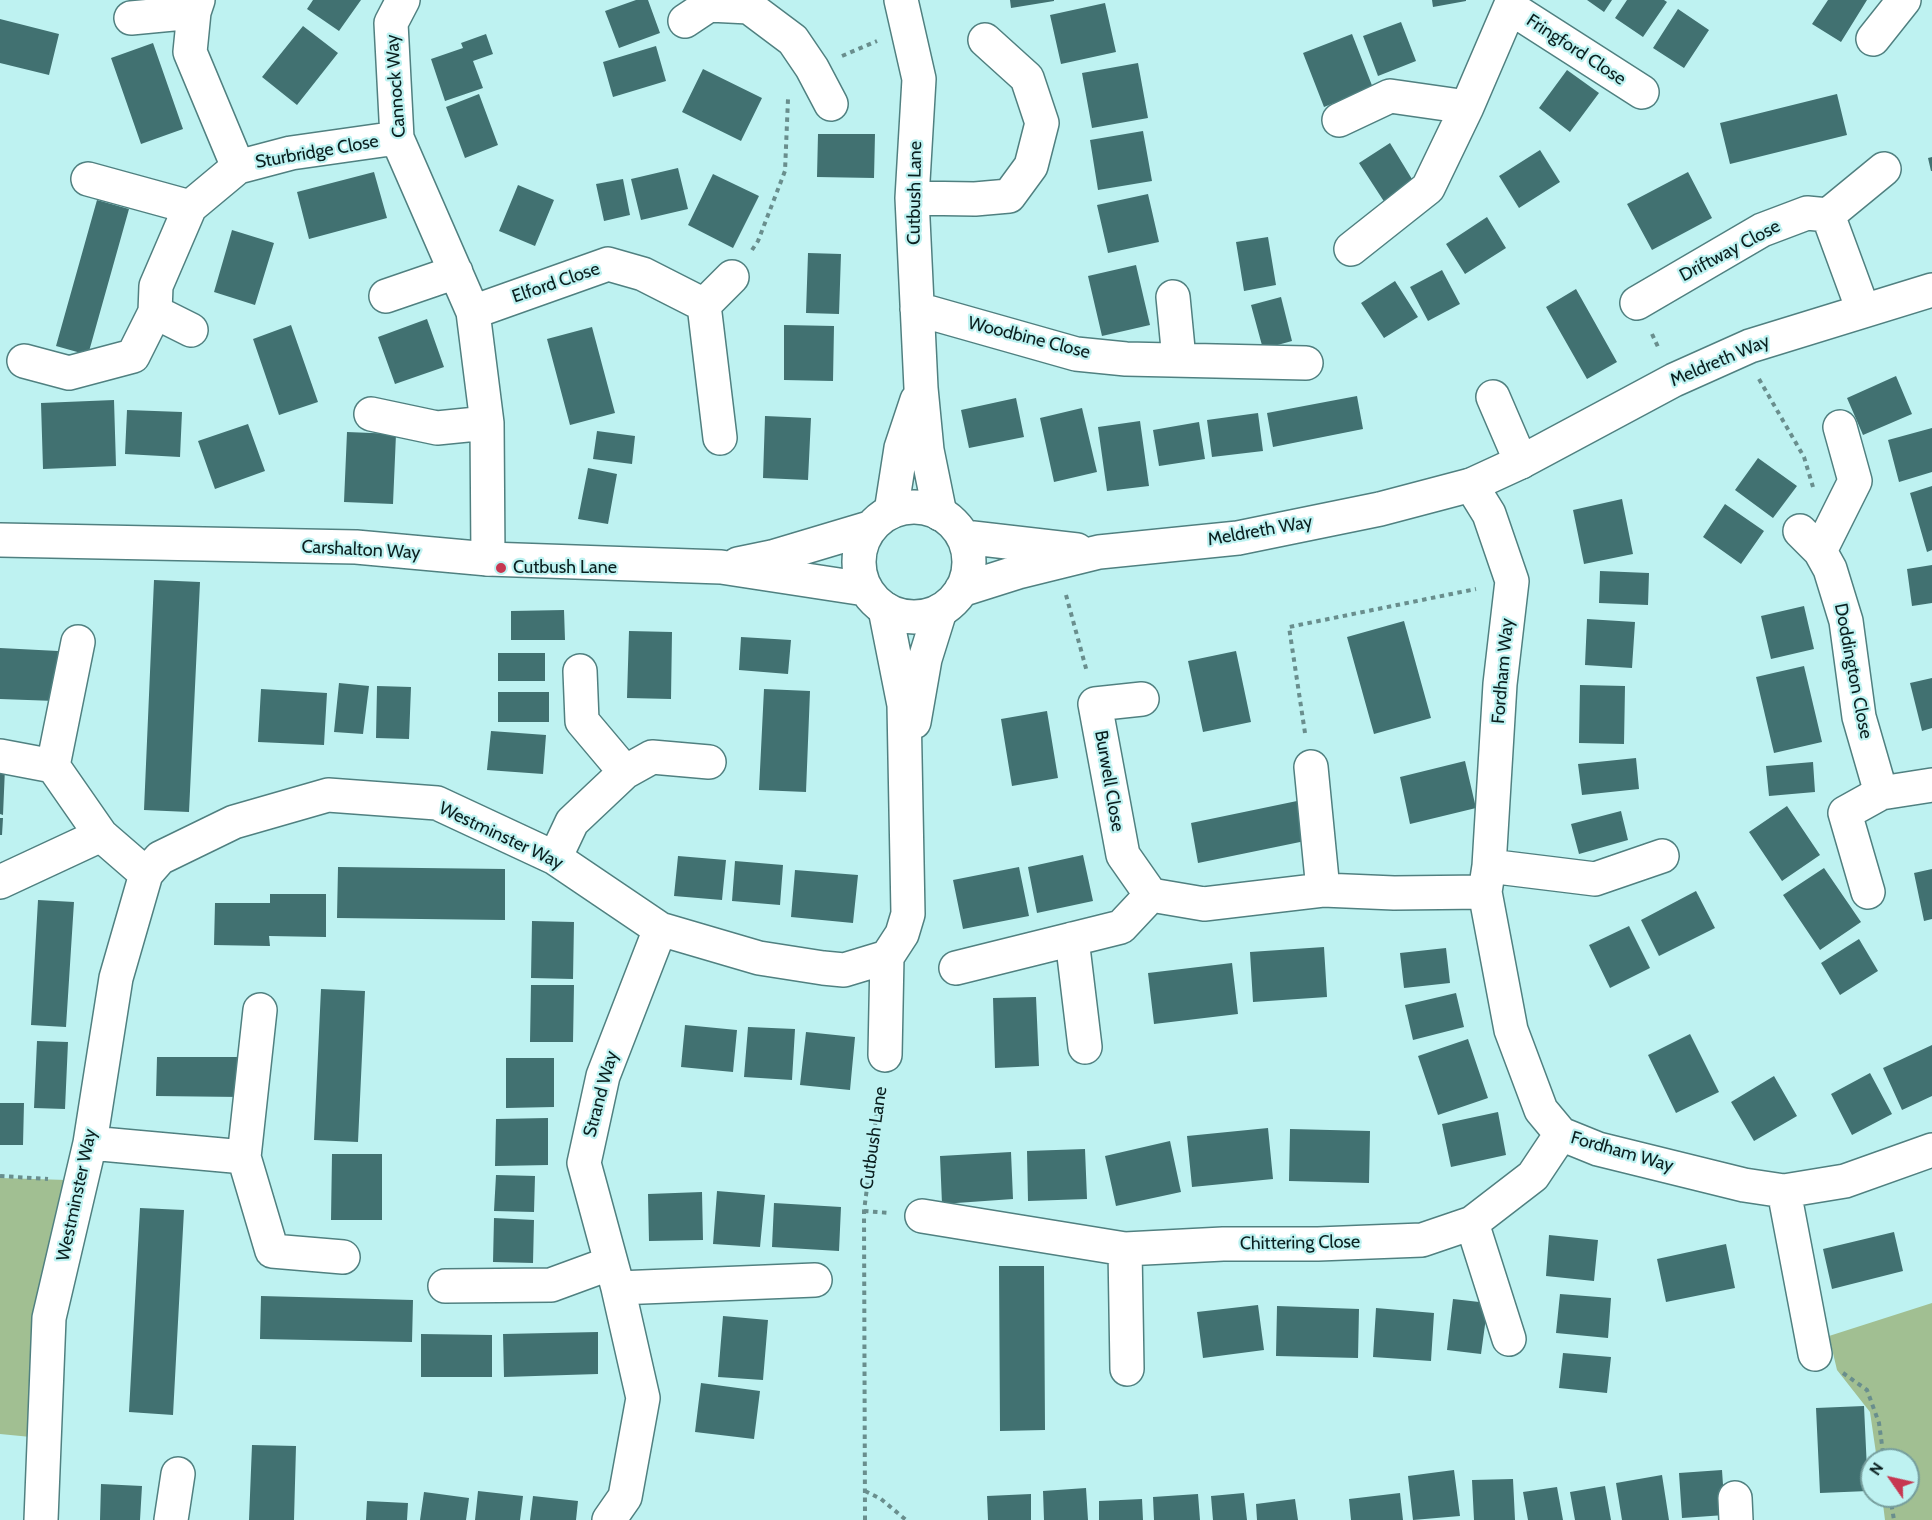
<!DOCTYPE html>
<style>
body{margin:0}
#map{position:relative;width:1932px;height:1520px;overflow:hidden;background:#bef2f1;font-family:Cabin,sans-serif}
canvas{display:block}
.north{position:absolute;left:1860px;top:1448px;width:60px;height:60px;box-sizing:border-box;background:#bef2f1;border:2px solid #769e9d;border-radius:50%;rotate:304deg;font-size:16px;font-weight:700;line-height:24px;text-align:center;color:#0a1f1f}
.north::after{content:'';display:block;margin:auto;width:21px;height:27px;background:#c73751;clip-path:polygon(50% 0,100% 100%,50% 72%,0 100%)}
</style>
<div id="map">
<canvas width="1932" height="1520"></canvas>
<div class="north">N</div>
</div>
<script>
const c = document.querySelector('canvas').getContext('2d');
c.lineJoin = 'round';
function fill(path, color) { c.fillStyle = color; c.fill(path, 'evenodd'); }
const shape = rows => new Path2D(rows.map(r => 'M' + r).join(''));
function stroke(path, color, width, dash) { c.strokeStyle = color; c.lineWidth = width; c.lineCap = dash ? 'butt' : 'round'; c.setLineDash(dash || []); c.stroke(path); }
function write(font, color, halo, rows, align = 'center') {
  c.font = font + ' Cabin,sans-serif'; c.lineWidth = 4.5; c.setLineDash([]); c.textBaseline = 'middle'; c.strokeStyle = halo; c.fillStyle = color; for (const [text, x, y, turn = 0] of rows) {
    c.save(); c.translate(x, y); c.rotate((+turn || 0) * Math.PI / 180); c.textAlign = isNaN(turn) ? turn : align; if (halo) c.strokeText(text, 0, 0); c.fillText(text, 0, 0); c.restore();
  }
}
fill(shape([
 [0,1178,67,1180,31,1437,0,1434],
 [1932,1303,1932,1520,1885,1520,1882,1496,1908,1496,1908,1460,1877,1460,1870,1412,1837,1370,1829,1336]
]), '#a1bf92');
fill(shape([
 [313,0,361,0,339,31,307,9],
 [636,0,648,0,660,33,619,48,605,11],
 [1010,0,1054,0,1054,1,1011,8],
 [1432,0,1466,0,1466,1,1433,7],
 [1587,0,1612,0,1604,12],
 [1627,0,1664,0,1667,2,1643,37,1615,18],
 [1828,0,1867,0,1841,42,1812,24],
 [1105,3,1116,52,1061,64,1050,15],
 [1678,9,1709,30,1684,68,1653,48],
 [0,19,59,34,49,75,0,63],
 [1401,22,1416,61,1378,76,1363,36],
 [303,26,338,53,297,105,262,77],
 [486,34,493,54,473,61,483,88,445,101,431,59,463,48,461,43],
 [1352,34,1373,88,1324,107,1303,53],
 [153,43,183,129,141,144,111,58],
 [656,46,666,81,613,97,603,62],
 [1138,63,1148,118,1092,128,1082,73],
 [703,69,762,98,741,141,682,112],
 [1567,70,1599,93,1570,132,1539,108],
 [479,94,498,145,465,158,446,107],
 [1837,94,1847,135,1730,164,1720,123],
 [1143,131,1152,181,1098,190,1090,140],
 [818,134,875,134,874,178,817,177],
 [1390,143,1415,184,1385,203,1359,163],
 [1540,150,1560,182,1519,208,1499,176],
 [1932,157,1932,171,1931,171,1928,158],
 [678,168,688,209,641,220,631,179],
 [374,172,387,218,309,239,297,192],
 [1688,172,1712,218,1652,250,1627,204],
 [713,174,759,196,733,248,688,225],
 [623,179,630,215,604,221,596,184],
 [518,185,554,200,535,246,499,231],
 [1148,194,1159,242,1108,253,1097,205],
 [97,200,129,209,88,355,56,346],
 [1487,217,1506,248,1465,274,1446,244],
 [232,230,274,243,255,305,214,292],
 [1268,237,1276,285,1244,291,1236,242],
 [808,253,841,254,839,314,806,313],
 [1136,265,1150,325,1102,336,1088,276],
 [1442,270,1460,304,1428,321,1410,287],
 [1395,281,1418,317,1384,338,1361,303],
 [1576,289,1617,362,1587,379,1546,307],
 [1281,297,1292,341,1263,349,1251,305],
 [427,319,444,367,395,384,378,337],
 [291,325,318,402,279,415,253,339],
 [784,325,834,326,833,381,784,380],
 [592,327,615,413,570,425,547,339],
 [1896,376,1912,414,1863,435,1847,398],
 [1357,396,1363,429,1273,447,1267,413],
 [1016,398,1024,437,969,448,961,410],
 [114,400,116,466,43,469,41,403],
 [1082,408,1097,472,1054,482,1040,418],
 [127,410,182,412,180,457,125,454],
 [1258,413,1263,451,1212,457,1207,420],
 [765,416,811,418,808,480,763,478],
 [1140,421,1149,486,1107,491,1098,427],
 [1199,422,1205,459,1159,466,1153,430],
 [248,424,265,471,215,489,198,441],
 [1932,428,1932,472,1899,482,1888,440],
 [597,431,635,436,632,464,593,459],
 [347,432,396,434,393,504,344,502],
 [1758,458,1797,486,1773,518,1735,490],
 [588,468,617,474,608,524,578,519],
 [1932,486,1932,550,1927,552,1910,493],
 [1622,499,1633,554,1584,564,1573,510],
 [1725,504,1764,531,1741,564,1703,537],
 [1932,565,1932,603,1912,606,1907,569],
 [1600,571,1649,573,1648,605,1599,603],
 [154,580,200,582,189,812,144,810],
 [1804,606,1814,649,1771,659,1761,616],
 [564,610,565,640,511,640,511,611],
 [1587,619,1635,622,1632,668,1585,665],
 [1404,621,1431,718,1374,734,1347,637],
 [629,631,672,632,671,699,627,698],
 [741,637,791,640,788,674,739,670],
 [0,648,58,651,55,701,0,699],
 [1236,651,1251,722,1203,732,1188,661],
 [498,653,545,653,545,681,498,681],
 [1804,666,1822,742,1774,753,1756,677],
 [1932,678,1932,728,1922,731,1910,683],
 [339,683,369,686,363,734,334,732],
 [1580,685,1625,686,1624,744,1579,743],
 [377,686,411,687,409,739,376,738],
 [261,689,327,693,324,745,258,742],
 [764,689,810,691,806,792,759,790],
 [498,692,549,692,549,722,498,722],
 [1047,711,1058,778,1012,786,1001,719],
 [491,731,546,735,543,774,487,770],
 [1636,758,1639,789,1582,795,1578,764],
 [1465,761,1476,808,1410,824,1400,777],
 [1813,762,1815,792,1769,796,1766,766],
 [0,767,5,768,3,815,0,814],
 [1297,801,1305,841,1198,863,1191,823],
 [1787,806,1820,855,1782,881,1749,832],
 [1621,811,1628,840,1579,854,1571,824],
 [0,818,3,818,2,835,0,835],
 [1083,855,1093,901,1037,913,1028,867],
 [678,856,726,860,722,900,674,896],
 [735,861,783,865,780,905,732,901],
 [338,867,505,869,505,920,337,918],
 [1019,867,1029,916,963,929,953,880],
 [1824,868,1861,922,1820,950,1783,895],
 [1932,869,1932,919,1924,921,1914,873],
 [795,870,858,875,853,923,791,917],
 [1696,891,1715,928,1659,956,1641,920],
 [270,894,326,894,326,937,269,936,270,946,214,945,215,903,270,903],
 [38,900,74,902,66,1027,31,1025],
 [532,921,574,922,573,979,531,978],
 [1629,926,1650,968,1610,988,1589,945],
 [1859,939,1878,971,1840,995,1821,963],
 [1324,947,1327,997,1253,1002,1250,952],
 [1446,948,1450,983,1404,988,1400,953],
 [1232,963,1238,1014,1154,1024,1148,973],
 [531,985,574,985,573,1042,530,1042],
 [321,989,365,991,358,1142,314,1140],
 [1456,993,1464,1027,1413,1040,1405,1005],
 [1036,997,1039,1066,995,1068,993,998],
 [685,1025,737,1030,733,1072,681,1067],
 [748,1027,795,1029,792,1080,744,1077],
 [806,1032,855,1037,850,1090,800,1085],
 [1690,1034,1719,1092,1676,1113,1648,1055],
 [1468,1039,1488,1098,1438,1115,1418,1056],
 [37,1041,68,1042,65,1109,34,1108],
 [1932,1045,1932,1096,1902,1110,1883,1068],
 [157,1057,241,1057,241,1097,156,1096],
 [506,1058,554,1058,554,1107,506,1108],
 [1870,1073,1892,1114,1852,1135,1831,1094],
 [1774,1076,1797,1116,1754,1141,1731,1102],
 [0,1103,24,1103,23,1145,0,1145],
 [1498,1112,1506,1155,1451,1167,1442,1124],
 [548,1118,548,1165,495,1166,496,1119],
 [1268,1128,1273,1179,1192,1187,1187,1136],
 [1290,1129,1370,1131,1369,1183,1289,1181],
 [1170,1141,1181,1192,1116,1206,1105,1156],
 [1085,1149,1087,1199,1028,1201,1027,1151],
 [1011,1152,1013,1199,942,1204,940,1156],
 [332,1154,382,1154,382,1220,331,1220],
 [496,1175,535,1176,534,1212,494,1211],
 [717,1191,765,1195,760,1247,713,1244],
 [702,1192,703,1240,649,1241,648,1194],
 [774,1203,841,1207,839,1251,772,1247],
 [140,1208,184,1210,173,1415,129,1412],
 [494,1218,534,1220,533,1263,493,1262],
 [1894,1232,1903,1271,1832,1289,1823,1249],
 [1549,1235,1598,1240,1594,1281,1546,1276],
 [1726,1244,1735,1288,1666,1302,1657,1259],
 [999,1266,1044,1266,1045,1430,1000,1431],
 [1560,1294,1611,1298,1608,1338,1556,1333],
 [261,1296,413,1300,412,1342,260,1339],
 [1453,1299,1488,1303,1481,1354,1447,1350],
 [1258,1305,1264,1350,1203,1358,1197,1312],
 [1277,1306,1359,1309,1358,1358,1276,1356],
 [1376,1308,1434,1313,1431,1361,1373,1357],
 [723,1316,768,1320,763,1380,718,1377],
 [598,1332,598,1374,504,1377,503,1334],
 [421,1334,492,1335,492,1377,421,1377],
 [1563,1353,1611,1357,1607,1393,1559,1388],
 [701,1383,760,1391,754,1439,695,1432],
 [1864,1406,1868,1491,1820,1493,1816,1408],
 [252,1445,296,1446,294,1520,249,1520],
 [1454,1470,1460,1516,1413,1520,1408,1476],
 [1722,1470,1725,1515,1682,1518,1679,1473],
 [1662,1475,1669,1520,1622,1520,1616,1483],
 [1513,1479,1515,1520,1474,1520,1472,1480],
 [101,1484,142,1486,140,1520,100,1520],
 [1605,1486,1611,1520,1575,1520,1570,1492],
 [1557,1487,1563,1520,1528,1520,1523,1492],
 [1086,1488,1088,1520,1044,1520,1043,1491],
 [478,1491,523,1496,520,1520,475,1520],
 [424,1492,469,1498,466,1520,420,1520],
 [1244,1493,1247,1520,1213,1520,1211,1496],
 [1400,1493,1403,1520,1351,1520,1349,1499],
 [1031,1494,1031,1520,988,1520,987,1496],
 [1198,1494,1200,1520,1154,1520,1153,1497],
 [533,1496,578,1501,576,1520,530,1520],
 [1142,1499,1143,1520,1099,1520,1099,1501],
 [1295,1499,1298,1520,1257,1520,1256,1504],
 [367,1501,408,1503,407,1520,366,1520]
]), '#417171');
const street = shape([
 [198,0,194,12,190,52,238,167],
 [403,0,391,23,397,138,473,312,487,423,488,559],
 [709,0,709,5,749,7,793,40,812,68,831,104],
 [901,0,919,79,912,198,921,388,927,450,940,514],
 [1511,8,1642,92],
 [131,18,194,12],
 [685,21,709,5],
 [1873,39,1904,0],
 [1339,120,1390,96,1467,107],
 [88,179,190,207],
 [912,198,975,199,1009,196,1031,166,1042,123,1027,78,985,40],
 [1828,215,1884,169],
 [1351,249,1428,188,1467,107,1513,0],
 [386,296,456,272],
 [1173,297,1179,359],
 [1637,303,1762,230,1807,213,1828,215,1863,310],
 [704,305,732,277],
 [917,309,1076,354,1126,359,1306,363],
 [155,312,191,330],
 [473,312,608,264,643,274,704,305,720,438],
 [24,361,69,373,133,356,155,312,156,286,190,207,238,167,291,153,397,138],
 [1493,397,1521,462],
 [371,414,437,428,487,423],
 [1471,485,1489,514,1512,581,1500,684,1489,866,1485,892,1511,1030,1541,1110,1561,1134,1598,1149,1744,1185,1784,1191,1845,1181,1932,1150],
 [891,512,901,448,917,400],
 [1800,531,1820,551,1830,569,1846,621,1859,717,1881,793,1932,785],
 [1820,551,1855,481,1840,427],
 [580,671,582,721,625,772],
 [1142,699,1095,704,1123,855,1151,895,1204,904,1323,890,1394,893,1485,892],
 [914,722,925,659,940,611],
 [0,756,53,766,101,835,146,874],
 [53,766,78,642],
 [1311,767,1323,890],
 [555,858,572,822,625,772,652,757,709,762],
 [1489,866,1595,879,1662,856],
 [0,882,101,835],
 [1868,892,1845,813,1881,793],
 [1072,939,1085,1047],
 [956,968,1121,927,1151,895],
 [885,1055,887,957,902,934,908,914,904,705,885,609],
 [90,1143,244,1157,260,1010],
 [244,1157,272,1251,343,1257],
 [1784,1191,1815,1354],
 [922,1216,1125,1249,1223,1244,1318,1244,1422,1240,1472,1223,1533,1176,1561,1134],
 [1472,1223,1509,1339],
 [1125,1249,1127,1369],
 [445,1286,551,1285,611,1263],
 [618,1288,815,1280],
 [1735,1498,1736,1520],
 [41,1520,49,1318,90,1143,116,978,146,874,160,858,234,822,328,795,437,803,555,858,660,929,759,958,823,968,844,970,887,957],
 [171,1520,178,1474],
 [609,1520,625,1497,643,1398,618,1288,584,1163,603,1076,660,929]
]);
const secondary = shape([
 '859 562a55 55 0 1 1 110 0a55 55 0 1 1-110 0Z',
 [964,537,1077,550],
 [0,540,356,547,488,559,721,567,865,589],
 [738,564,772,557,869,528],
 [961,590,1018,572,1099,552,1238,538,1380,509,1471,485,1521,462,1674,380,1750,346,1932,290]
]);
stroke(street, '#508080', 36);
stroke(secondary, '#508080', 36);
stroke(shape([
 [842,56,877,41],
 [752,250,758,241,785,171,788,99],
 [1652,334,1659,349],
 [1759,379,1804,457,1813,487],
 [1066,595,1087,672],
 [1305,733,1289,627,1476,589],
 [0,1176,48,1179],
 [864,1211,890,1213],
 [1843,1373,1867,1390,1879,1423,1884,1460],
 [865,1491,881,1499,906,1520],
 [1890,1496,1894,1520],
 [865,1520,864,1211,880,1087]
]), '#698e8d', 4, [4.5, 4.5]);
stroke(street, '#fff', 33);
stroke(secondary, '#fff', 33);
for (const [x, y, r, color] of [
 [501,568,6,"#c73751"]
]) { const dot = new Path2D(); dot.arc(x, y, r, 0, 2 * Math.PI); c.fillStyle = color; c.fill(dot); stroke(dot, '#bef2f1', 2); }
write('18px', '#0a1f1f', '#bef2f1', [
 ["Fringford Close",1576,50,33],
 ["Cannock Way",396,86,-94],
 ["Sturbridge Close",317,152,-10],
 ["Cutbush Lane",915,193,-89],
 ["Driftway Close",1730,251,-28],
 ["Elford Close",556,283,-19],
 ["Woodbine Close",1029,338,14],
 ["Meldreth Way",1720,361,-23],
 ["Meldreth Way",1260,531,-10],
 ["Carshalton Way",361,550,3],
 ["Fordham Way",1503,671,-85],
 ["Doddington Close",1853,671,79],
 ["Burwell Close",1109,781,80],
 ["Westminster Way",501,836,25],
 ["Strand Way",601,1094,-75],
 ["Cutbush Lane",874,1138,-82],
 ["Fordham Way",1622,1152,16],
 ["Westminster Way",77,1195,-78],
 ["Chittering Close",1300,1243,-1]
]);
write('18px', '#0a1f1f', '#bef2f1', [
 ["Cutbush Lane",513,568]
], 'left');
</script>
